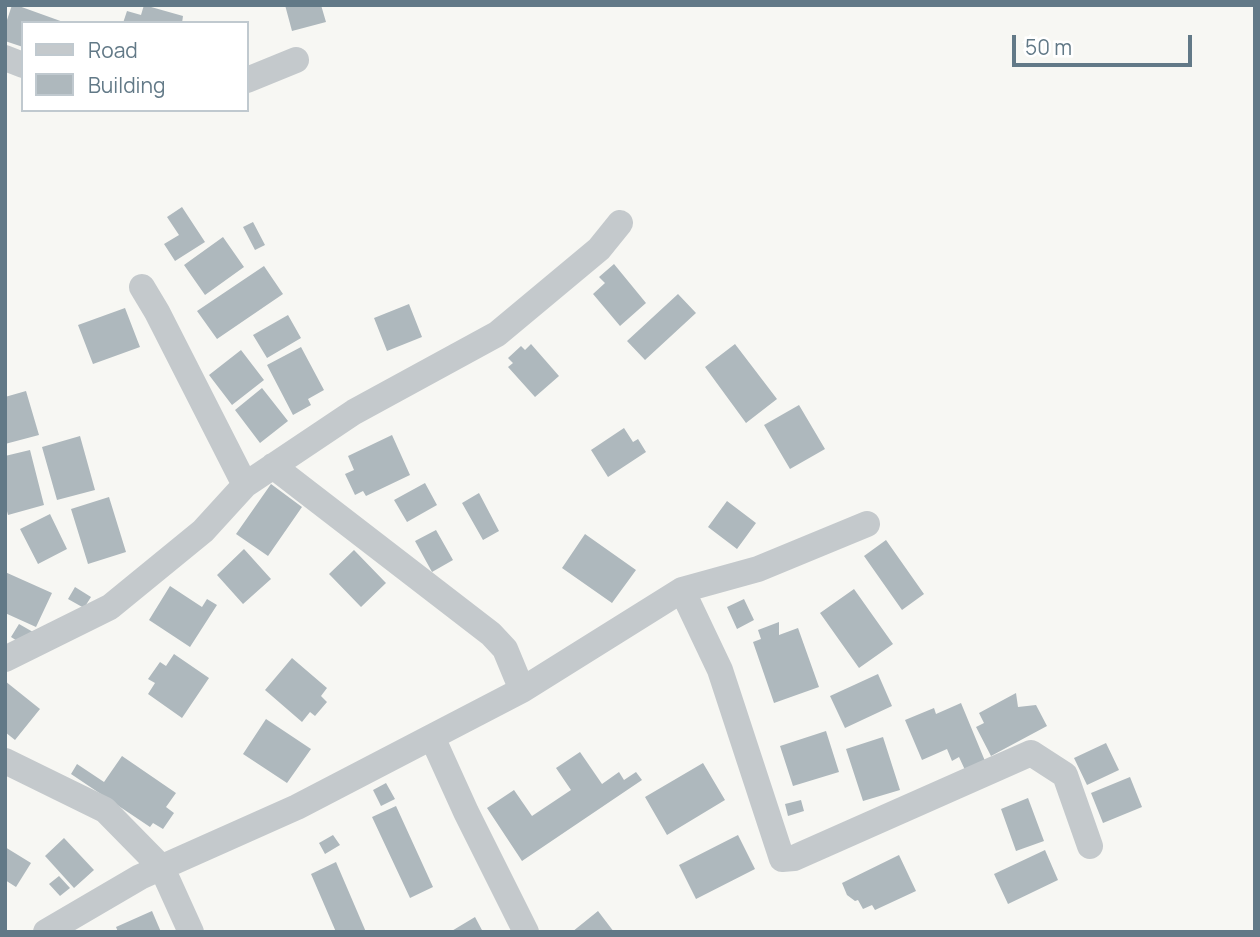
<!DOCTYPE html>
<style>
body{margin:0}
#map{position:relative;width:1260px;height:937px;overflow:hidden;background:#f7f7f3;font-family:Manrope,sans-serif}
canvas{display:block}
.frame{position:absolute;inset:0;border:7px solid #627987;pointer-events:none}
.legend{position:absolute;left:21px;top:21px;width:228px;height:91px;box-sizing:border-box;background:#fff;border:2px solid #c0c9cf;margin:0;padding:9px 12px;list-style:none;font-size:21px;color:#627987}
.legend li{display:flex;align-items:center;gap:14px;height:35px}
.legend b{width:35px;border:2px solid #c0c9cf}
.scale{position:absolute;left:1012px;top:35px;width:180px;height:32px;box-sizing:border-box;border:4px solid #627987;border-top:0;padding-left:9px;font-size:21px;line-height:24px;white-space:nowrap;color:#627987;-webkit-text-stroke:5px #fff;paint-order:stroke}
</style>
<div id="map">
<canvas width="1260" height="937"></canvas>
<div class="frame"></div>
<ul class="legend">
<li><b style="height:9px;background:#c4c9cc"></b>Road</li>
<li><b style="height:19px;background:#aeb8bd"></b>Building</li>
</ul>
<div class="scale">50 m</div>
</div>
<script>
const c = document.querySelector('canvas').getContext('2d');
c.lineJoin = 'round';
function fill(path, color) { c.fillStyle = color; c.fill(path, 'evenodd'); }
const shape = rows => new Path2D(rows.map(r => 'M' + r).join(''));
function stroke(path, color, width, dash) { c.strokeStyle = color; c.lineWidth = width; c.lineCap = dash ? 'butt' : 'round'; c.setLineDash(dash || []); c.stroke(path); }
fill(shape([
 [12,5,16,5,66,23,23,23,23,47,5,41,5,26],
 [144,5,183,16,182,23,123,23,127,11,141,15],
 [285,5,321,5,326,22,292,31],
 [182,207,205,242,175,261,164,244,179,235,167,217],
 [253,222,265,245,255,250,243,227],
 [223,237,244,267,205,295,184,265],
 [614,264,646,303,620,326,593,294,605,283,599,277],
 [264,266,283,294,217,339,197,311],
 [678,294,696,313,645,360,627,341],
 [409,304,422,337,387,351,374,318],
 [125,308,140,347,93,364,78,325],
 [288,315,301,338,267,358,253,335],
 [531,344,559,376,535,397,508,367,513,363,508,358,521,346,525,350],
 [735,344,777,399,746,423,705,367],
 [301,347,324,390,308,399,311,405,293,415,267,365],
 [241,350,264,380,232,405,209,375],
 [262,388,288,421,260,443,235,410],
 [26,391,39,435,5,444,5,397],
 [799,405,825,449,790,469,764,425],
 [624,428,633,442,638,439,646,452,608,477,591,450],
 [392,435,410,475,366,496,363,491,355,495,345,474,354,470,348,456],
 [80,436,95,490,57,500,42,447],
 [30,450,44,505,8,515,5,503,5,456],
 [425,483,437,505,407,522,394,500],
 [271,484,302,507,268,556,236,534],
 [479,493,499,531,483,540,462,503],
 [109,497,126,552,88,564,71,509],
 [727,501,756,523,737,549,708,527],
 [50,514,67,549,38,564,20,529],
 [436,530,453,560,432,572,415,541],
 [585,534,636,570,612,603,562,568],
 [886,540,924,594,902,610,864,556],
 [244,549,271,579,243,604,217,575],
 [354,550,386,583,361,607,329,574],
 [5,572,52,593,36,627,5,613],
 [170,586,202,607,207,599,217,605,190,647,149,620],
 [75,587,91,597,84,608,68,599],
 [854,589,893,644,859,668,820,613],
 [744,599,754,620,737,629,727,607],
 [779,622,779,635,798,628,819,687,774,703,753,642,761,639,758,630],
 [19,624,33,632,25,646,11,637],
 [174,654,209,678,182,718,148,694,155,683,148,679,160,662,166,666],
 [292,658,327,688,321,696,327,702,315,716,310,712,302,722,265,690],
 [878,674,892,706,845,728,830,696],
 [5,681,40,709,15,740,5,732],
 [1016,693,1018,707,1036,705,1047,726,991,756,976,727,984,723,979,713],
 [961,703,985,761,965,770,959,757,952,761,947,749,922,760,905,720,934,708,936,714],
 [266,719,311,749,287,783,243,754],
 [826,731,839,772,793,786,780,746],
 [883,737,900,790,863,801,846,749],
 [1106,743,1119,770,1087,785,1074,758],
 [580,752,602,784,619,772,624,780,636,772,642,780,522,861,487,808,514,790,532,816,571,790,556,768],
 [122,756,176,793,166,807,174,813,163,829,153,823,150,827,71,774,77,764,104,782],
 [703,763,725,800,667,835,645,797],
 [1130,777,1142,807,1103,823,1091,793],
 [386,783,395,799,381,806,373,790],
 [1028,798,1044,841,1016,851,1001,809],
 [801,800,804,811,788,816,785,804],
 [396,806,433,887,410,898,372,817],
 [333,835,340,845,325,854,319,843],
 [738,835,755,869,696,899,679,865],
 [64,838,94,870,74,888,45,856],
 [5,847,31,863,16,887,5,880],
 [1045,850,1058,880,1008,904,994,874],
 [899,855,916,891,875,910,872,905,863,909,858,900,855,901,847,895,842,883],
 [336,862,366,932,336,932,311,874],
 [59,876,70,888,60,896,49,884],
 [152,911,161,932,118,932,116,927],
 [598,911,614,932,572,932],
 [475,917,483,932,450,932]
]), '#aeb8bd');
stroke(shape([
 [5,58,23,65],
 [247,80,296,60],
 [142,287,157,312,245,485],
 [273,466,491,634,505,649,522,690],
 [682,590,720,670,782,859,794,858,1031,753,1065,775,1090,846],
 [5,659,110,607,203,531,245,485,354,412,497,334,599,249,620,223],
 [432,737,466,812,526,932],
 [5,761,105,810,162,868,191,932],
 [46,932,140,877,297,807,522,690,682,590,758,569,867,524]
]), '#c4c9cc', 26);
</script>
